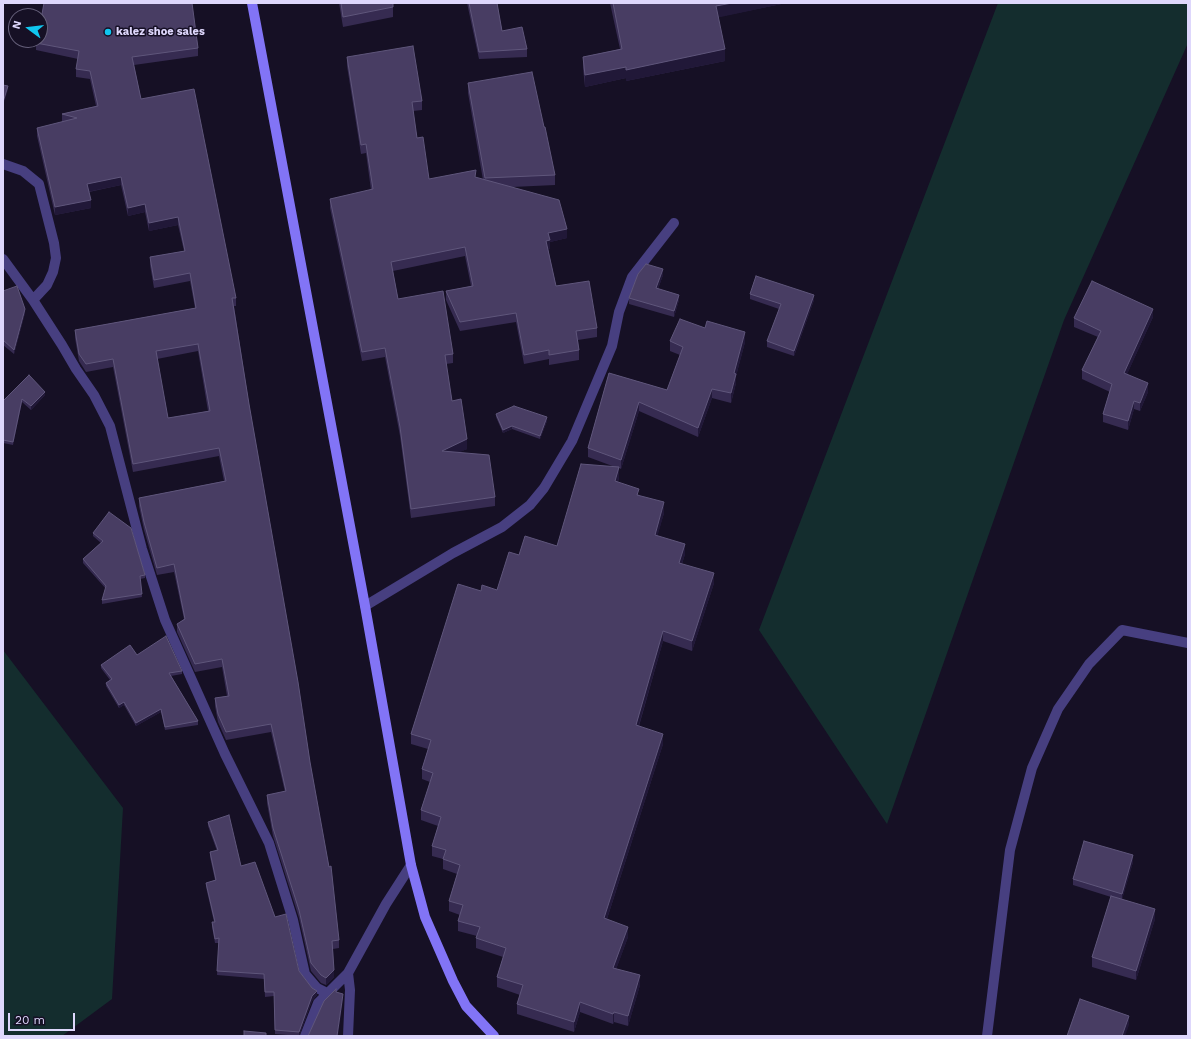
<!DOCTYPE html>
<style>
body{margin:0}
#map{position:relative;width:1191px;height:1039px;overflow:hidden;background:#161025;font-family:"Work Sans",sans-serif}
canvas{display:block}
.frame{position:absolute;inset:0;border:4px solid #ded7fc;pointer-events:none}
.north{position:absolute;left:8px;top:8px;width:40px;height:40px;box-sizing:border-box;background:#161025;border:1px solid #66607b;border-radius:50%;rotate:285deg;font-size:11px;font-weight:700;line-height:16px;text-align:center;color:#ded7fc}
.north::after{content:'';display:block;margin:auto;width:14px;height:18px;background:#10c6ef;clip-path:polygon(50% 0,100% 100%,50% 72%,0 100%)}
.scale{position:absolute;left:8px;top:1013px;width:67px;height:18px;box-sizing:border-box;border:2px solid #ded7fc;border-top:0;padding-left:5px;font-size:12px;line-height:14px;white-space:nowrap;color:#ded7fc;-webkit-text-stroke:3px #161025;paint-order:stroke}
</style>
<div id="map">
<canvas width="1191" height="1039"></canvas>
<div class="frame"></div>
<div class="north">N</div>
<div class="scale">20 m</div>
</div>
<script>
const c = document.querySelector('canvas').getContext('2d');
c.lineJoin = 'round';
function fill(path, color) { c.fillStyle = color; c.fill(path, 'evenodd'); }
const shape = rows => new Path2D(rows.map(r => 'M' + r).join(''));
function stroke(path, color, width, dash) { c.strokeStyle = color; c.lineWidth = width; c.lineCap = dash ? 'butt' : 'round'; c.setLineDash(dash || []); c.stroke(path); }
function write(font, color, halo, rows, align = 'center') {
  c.font = font + ' "Work Sans",sans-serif'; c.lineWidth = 3; c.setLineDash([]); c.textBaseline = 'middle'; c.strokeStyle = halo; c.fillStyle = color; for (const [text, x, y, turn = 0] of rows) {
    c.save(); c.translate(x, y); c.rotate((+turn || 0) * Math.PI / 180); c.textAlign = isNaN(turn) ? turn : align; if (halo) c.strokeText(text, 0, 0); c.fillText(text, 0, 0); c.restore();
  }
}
fill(shape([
 [998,3,1188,3,1188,43,1064,320,887,824,759,630],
 [3,650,123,808,112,999,62,1036,3,1036]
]), '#142d2e');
stroke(shape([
 [3,164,23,171,39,184,54,243,56,258,53,272,47,285,33,300],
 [3,259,33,300,62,345,76,369,94,395,110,426,142,549,165,620,225,754,269,843,293,920,305,974,317,988,327,993],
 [365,606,453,553,502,527,530,505,544,488,572,441,612,346,619,312,632,277,674,223],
 [305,1036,318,1003,348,973],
 [348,1036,350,990,348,973,386,904,411,865],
 [987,1036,1010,850,1032,768,1058,709,1089,664,1122,630,1188,643]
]), '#473f80', 10);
stroke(shape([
 [252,3,365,606,411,865,425,917,453,981,466,1006,494,1036]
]), '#8274f6', 10);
fill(shape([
 [339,3,393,3,393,17,343,27],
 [467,3,497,3,502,31,527,49,527,57,479,59],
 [610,3,786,3,718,17,725,61,626,81,626,78,585,87,583,68,583,57,620,49],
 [36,43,198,48,198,56,134,65,141,99,236,298,236,306,234,306,249,404,310,762,339,940,339,948,333,949,334,977,326,985,321,983,311,971,299,918,273,836,267,803,267,795,285,792,271,732,226,740,218,722,215,706,215,698,227,696,222,667,195,672,177,632,177,624,184,619,174,572,157,575,144,530,139,506,139,498,224,481,219,456,133,472,113,367,86,372,79,361,75,338,75,330,195,308,190,281,154,288,150,265,150,257,184,251,178,225,149,231,145,212,128,216,121,185,89,192,91,208,55,215,37,136,37,128,62,122,62,114,96,106,90,79,76,77,76,69,78,59,36,50],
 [198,351,208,411,168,418,157,359],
 [347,57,422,101,422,110,413,111,417,138,429,179,476,178,483,180,468,93,468,83,544,127,555,175,555,185,512,187,567,238,550,242,550,249,548,249,556,286,597,328,597,337,578,340,579,350,579,360,549,365,549,359,524,364,516,322,460,331,446,300,446,291,471,286,465,256,393,271,398,299,453,354,453,363,446,364,452,401,467,449,459,452,495,497,495,506,411,518,400,436,385,357,362,361,330,208,330,199,371,190,366,153,361,154,347,66],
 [663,275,658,289,679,300,674,317,629,304,629,298],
 [3,291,25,313,14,354,3,345],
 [750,294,814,300,794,356,767,347,767,341,779,309,750,299],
 [1153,317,1127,374,1148,392,1140,411,1134,409,1128,430,1103,422,1103,414,1110,392,1082,379,1082,370,1098,337,1074,327,1074,318],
 [705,328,745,342,736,376,736,383,731,403,712,398,698,437,639,411,621,469,619,468,619,477,618,482,639,495,664,513,657,536,685,554,682,564,714,583,692,651,663,641,639,726,663,744,607,919,628,937,616,969,640,985,628,1026,614,1022,613,1024,580,1012,574,1032,517,1014,517,1004,520,995,497,987,497,977,503,957,476,948,476,938,477,936,458,931,458,921,460,915,449,911,449,901,457,874,443,869,443,859,432,856,432,846,438,826,421,820,421,810,430,782,422,779,422,769,428,749,411,744,411,734,481,591,497,590,519,555,557,546,615,467,588,457,588,448,609,373,667,390,680,355,670,351,670,341],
 [45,395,31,410,22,402,13,445,3,443,3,400],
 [496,414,547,421,540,439,512,429,503,433,496,417],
 [93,533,145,575,145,578,140,579,142,597,102,604,102,600,106,589,83,563,83,559,101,543,93,536],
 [137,655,182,671,182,674,171,676,198,721,198,725,165,730,161,712,136,726,124,705,119,708,106,686,106,683,110,680,101,668,101,665],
 [208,822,241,866,275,917,299,971,317,995,312,1001,299,1036,275,1034,274,996,265,997,264,979,217,975,219,943,215,943,212,927,212,922,214,922,206,887,206,883,215,880,210,857,210,852,217,851,208,826],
 [1133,862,1122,899,1155,919,1136,980,1092,967,1092,957,1111,897,1073,885,1073,879]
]), '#362b51');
fill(shape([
 [732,3,786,3,716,18,716,6],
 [725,49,725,61,626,81,626,70],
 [626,67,626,78,585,87,585,75],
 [8,86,8,90,3,106,3,102],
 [121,177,121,185,87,192,87,184],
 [91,200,91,208,55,215,55,207],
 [145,204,145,212,128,216,128,208],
 [178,217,178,225,149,231,149,223],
 [567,229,567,238,550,242,550,249,546,250,546,241,548,233],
 [663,269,663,275,656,294,656,288],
 [679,295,679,300,674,317,674,311],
 [814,295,814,300,794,356,794,351],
 [25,309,25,313,14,354,14,350],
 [1153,309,1153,317,1124,381,1124,373],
 [745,332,745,342,736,376,736,383,731,403,731,393,734,373],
 [1148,383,1148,392,1140,411,1140,403],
 [712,389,712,398,698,437,698,428],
 [45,392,45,395,31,410,31,406],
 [22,399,22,402,13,445,13,442],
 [1134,401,1134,409,1128,430,1128,421],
 [639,402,639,411,621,469,621,460],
 [547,417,547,421,540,439,540,436],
 [512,426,512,429,503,433,503,430],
 [467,439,467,449,442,460,442,451],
 [619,467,619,477,615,491,615,481],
 [664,502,664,513,655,545,655,535],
 [685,544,685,554,679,573,679,563],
 [714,573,714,583,692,651,692,641],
 [663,631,663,641,636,735,636,725],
 [124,702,124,705,119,708,119,705],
 [161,709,161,712,136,726,136,723],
 [663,734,663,744,604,928,604,918],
 [1133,855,1133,862,1122,900,1122,894],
 [1155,909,1155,919,1136,980,1136,971],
 [628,927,628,937,613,978,613,968],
 [334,970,334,977,326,985,326,978],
 [640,975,640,985,628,1026,628,1016],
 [317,991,317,995,312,1001,299,1036,299,1032,312,996],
 [343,994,343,1000,338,1036,337,1036],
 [580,1002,580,1012,574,1032,574,1022],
 [614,1012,614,1022,613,1024,613,1014],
 [1129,1016,1129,1025,1125,1036,1122,1036]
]), '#211838');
const building = shape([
 [44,3,192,3,198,48,132,57,141,99,194,89,236,298,232,298,249,404,298,682,310,762,329,867,331,866,339,940,332,941,334,970,326,978,321,975,311,963,299,910,273,828,267,795,286,791,271,724,226,732,218,714,215,698,229,696,222,659,195,664,177,624,185,619,174,564,157,568,144,522,139,498,226,481,219,448,133,464,113,359,86,364,79,354,75,330,196,308,190,273,154,280,150,257,185,251,178,217,149,223,145,204,128,208,121,177,87,184,91,200,55,207,37,128,77,118,62,114,98,106,90,71,76,69,79,51,36,43,37,40,40,40,40,25,44,3],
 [198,344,210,411,168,418,156,351,198,344],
 [341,3,393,3,393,7,343,17,341,3],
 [469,3,497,3,502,31,522,27,527,49,479,52,469,3],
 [613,3,732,3,716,6,725,49,626,70,626,67,585,75,583,57,622,49,613,3],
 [413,46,422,101,412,102,417,138,423,137,429,179,476,170,475,177,559,200,567,229,548,233,550,240,546,241,556,286,589,281,597,328,576,331,579,350,549,355,549,350,524,355,516,313,460,322,446,291,473,286,465,247,391,262,398,299,443,291,453,354,445,355,452,401,461,399,467,439,442,451,489,455,495,497,411,509,400,427,385,348,362,352,330,199,373,189,366,144,361,145,347,57,413,46],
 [532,72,544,127,545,127,555,175,485,178,468,83,532,72],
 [3,85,8,86,3,102,3,85],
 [646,264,663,269,656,288,679,295,674,311,629,298,638,274,646,264],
 [756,276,814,295,794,351,767,341,781,304,750,294,756,276],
 [1092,281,1153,309,1124,373,1148,383,1140,403,1134,401,1128,421,1103,414,1112,384,1082,370,1101,331,1074,318,1092,281],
 [17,286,25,309,14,350,3,340,3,291,17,286],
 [680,319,705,328,707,321,745,332,734,373,736,374,731,393,712,389,698,428,639,402,621,460,588,448,609,373,667,390,683,347,670,341,680,319],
 [29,375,45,392,31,406,22,399,13,442,3,440,3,400,4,400,29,375],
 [514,406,547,417,540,436,512,426,503,430,496,414,514,406],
 [581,464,619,467,615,481,639,489,637,495,664,502,655,535,685,544,679,563,714,573,692,641,663,631,636,725,663,734,604,918,628,927,613,968,640,975,628,1016,614,1012,613,1014,580,1002,574,1022,517,1004,523,985,497,977,506,948,476,938,480,927,458,921,463,905,449,901,460,865,443,859,446,850,432,846,441,817,421,810,433,773,422,769,431,740,411,734,458,584,481,591,482,585,497,590,509,552,519,555,525,536,557,546,581,464],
 [109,512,131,528,145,575,140,576,142,594,102,600,106,586,83,559,103,541,93,533,109,512],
 [166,636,182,671,169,673,198,721,165,727,161,709,136,723,124,702,119,705,106,683,112,679,101,665,130,645,137,655,166,636],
 [229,815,241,866,255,862,275,917,286,914,299,971,312,988,317,991,312,996,299,1032,275,1030,274,992,265,992,264,974,217,971,219,938,215,939,212,922,215,922,206,883,216,880,210,852,218,850,208,822,229,815],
 [1084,841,1133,855,1122,894,1073,879,1084,841],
 [1111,896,1155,909,1136,971,1092,957,1111,896],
 [336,989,336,992,343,994,337,1036,308,1036,324,1001,336,989],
 [1080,999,1129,1016,1122,1036,1067,1036,1080,999],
 [244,1031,266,1033,266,1036,244,1036,244,1031]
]);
fill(building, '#483d63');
stroke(building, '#5f567b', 1);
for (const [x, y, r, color] of [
 [108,32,4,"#10c6ef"]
]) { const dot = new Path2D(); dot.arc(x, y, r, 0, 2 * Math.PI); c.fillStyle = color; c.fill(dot); stroke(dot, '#161025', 1.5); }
write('bold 11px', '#ded7fc', '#161025', [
 ["kalez shoe sales",116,32]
], 'left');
</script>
